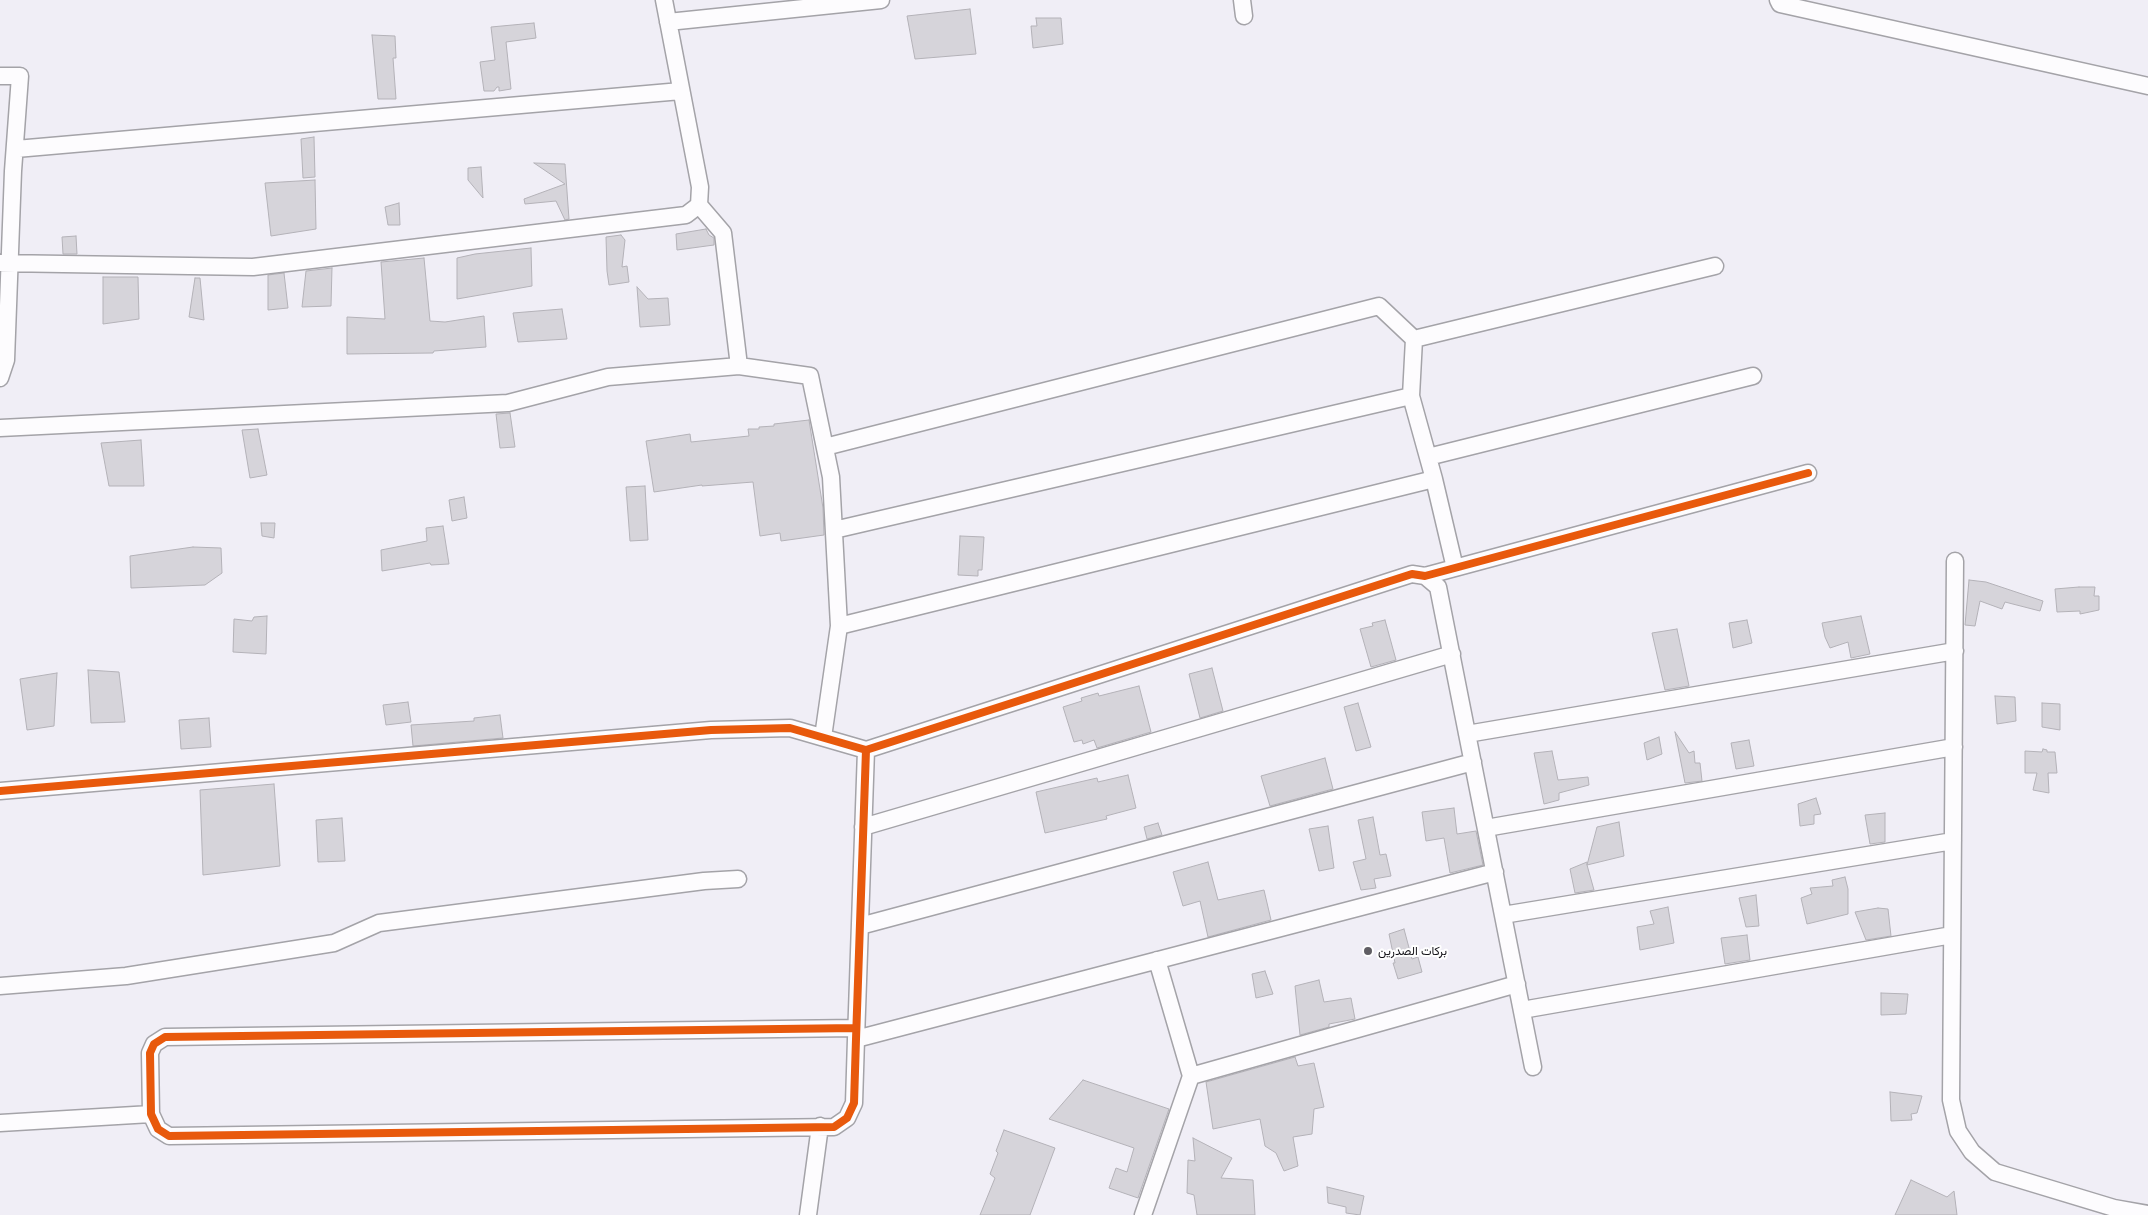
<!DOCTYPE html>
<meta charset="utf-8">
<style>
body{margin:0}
canvas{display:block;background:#f0eef6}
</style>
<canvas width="2148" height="1215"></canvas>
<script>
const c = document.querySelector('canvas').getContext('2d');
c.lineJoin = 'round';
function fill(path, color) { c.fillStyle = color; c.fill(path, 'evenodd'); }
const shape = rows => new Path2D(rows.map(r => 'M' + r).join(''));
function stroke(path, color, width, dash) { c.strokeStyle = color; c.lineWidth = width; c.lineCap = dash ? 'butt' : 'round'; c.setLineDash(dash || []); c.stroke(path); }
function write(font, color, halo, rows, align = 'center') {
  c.font = font + ' Mulish,Vazirmatn,sans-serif'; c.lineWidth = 4; c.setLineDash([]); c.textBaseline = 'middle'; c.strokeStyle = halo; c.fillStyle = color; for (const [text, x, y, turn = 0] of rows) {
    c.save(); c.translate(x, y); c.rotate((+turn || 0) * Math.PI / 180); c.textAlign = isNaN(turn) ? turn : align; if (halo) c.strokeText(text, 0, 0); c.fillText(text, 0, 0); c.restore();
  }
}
const building = shape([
 [970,9,976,54,915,59,907,16,970,9],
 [1036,18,1061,18,1063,44,1033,48,1031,26,1037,26,1036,18],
 [534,23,536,38,506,42,511,89,499,91,499,87,497,87,494,91,484,91,480,62,495,60,491,27,534,23],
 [372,35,395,36,396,58,393,58,396,99,378,99,372,35],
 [314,137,315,177,303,178,301,139,314,137],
 [534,163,565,164,569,219,565,220,556,201,525,204,524,199,565,184,534,163],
 [481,167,483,198,468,180,468,168,481,167],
 [315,180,316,229,271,236,265,183,315,180],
 [399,203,400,225,388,225,385,207,399,203],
 [706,229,709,235,714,238,714,245,677,250,676,234,706,229],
 [621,235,625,240,622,267,627,266,629,282,609,285,607,271,606,237,621,235],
 [76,236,77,254,63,254,62,237,76,236],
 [531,248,532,286,457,299,457,258,475,254,531,248],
 [424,258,430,321,445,322,484,316,486,347,434,351,433,353,347,354,347,317,385,319,381,262,424,258],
 [332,268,331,306,302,307,306,271,332,268],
 [284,273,288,308,268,310,268,275,284,273],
 [103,277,138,277,139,319,103,324,103,277],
 [195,278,200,278,204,320,189,317,195,278],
 [637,287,648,299,668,298,670,325,640,327,637,287],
 [562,309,567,339,518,342,513,313,562,309],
 [510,413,515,447,500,448,496,414,510,413],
 [809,420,823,508,824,535,781,541,780,533,760,536,753,482,702,486,702,485,654,492,646,441,690,434,691,442,749,436,748,429,759,429,759,427,774,426,774,424,809,420],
 [258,429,267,475,250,478,242,430,258,429],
 [141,440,144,486,109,486,101,443,141,440],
 [645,486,648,540,630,541,626,487,645,486],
 [464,497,467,518,452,521,449,500,464,497],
 [261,523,275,523,274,538,262,536,261,523],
 [443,526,449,564,431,565,430,563,382,571,381,550,427,541,426,528,443,526],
 [960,536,984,537,982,570,978,570,978,576,958,575,960,536],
 [193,547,221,548,222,573,205,585,131,588,130,556,193,547],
 [1969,580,1986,582,2043,601,2040,611,2005,602,2002,609,1980,601,1975,626,1965,625,1969,580],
 [2079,587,2095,587,2094,596,2099,596,2099,610,2080,614,2080,611,2057,612,2055,589,2079,587],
 [267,616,266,654,233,652,234,619,252,621,254,617,267,616],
 [1861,616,1870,654,1851,658,1848,642,1830,648,1825,637,1822,623,1861,616],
 [1385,620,1396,660,1371,667,1360,629,1373,626,1372,623,1385,620],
 [1747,620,1752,643,1733,648,1729,623,1747,620],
 [1677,629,1689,686,1665,690,1652,633,1677,629],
 [1212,668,1223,711,1200,718,1189,674,1212,668],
 [88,670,119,672,125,722,91,723,88,670],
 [57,673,54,726,27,730,20,679,57,673],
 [1139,686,1151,732,1097,748,1094,740,1083,744,1082,740,1074,742,1063,707,1082,701,1081,698,1098,693,1099,696,1139,686],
 [1995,696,2015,697,2016,721,1997,724,1995,696],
 [408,702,411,722,386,725,383,705,408,702],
 [1358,703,1371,747,1356,751,1344,707,1358,703],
 [2042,703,2060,704,2060,730,2042,727,2042,703],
 [500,715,503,738,413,746,411,725,474,721,474,718,500,715],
 [209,718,211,747,181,749,179,720,209,718],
 [1675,732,1689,753,1694,751,1695,763,1700,763,1702,781,1685,783,1675,732],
 [1659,737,1662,754,1647,760,1644,743,1659,737],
 [1749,740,1754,766,1736,769,1731,743,1749,740],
 [2043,749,2047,750,2047,752,2055,752,2057,773,2048,773,2049,793,2033,790,2037,773,2025,773,2025,751,2042,752,2043,749],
 [1552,751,1558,780,1588,777,1589,785,1559,793,1559,800,1544,804,1534,753,1552,751],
 [1325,758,1333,789,1270,806,1261,776,1325,758],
 [1128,775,1136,808,1106,816,1107,819,1045,833,1036,792,1097,778,1098,782,1128,775],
 [274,784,280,866,203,875,200,790,274,784],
 [1816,798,1821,814,1814,815,1814,824,1800,826,1798,804,1816,798],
 [1454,808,1457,834,1476,831,1483,865,1450,873,1444,838,1426,841,1422,812,1454,808],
 [1885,813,1885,842,1870,844,1865,815,1885,813],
 [1373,817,1380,855,1386,854,1391,876,1374,879,1376,888,1361,890,1353,862,1366,859,1358,820,1373,817],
 [342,818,345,861,318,862,316,820,342,818],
 [1619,822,1624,856,1587,865,1594,890,1575,893,1570,869,1587,862,1587,865,1597,827,1619,822],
 [1158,823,1162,835,1147,839,1144,827,1158,823],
 [1328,826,1334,868,1319,871,1309,829,1328,826],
 [1208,862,1218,900,1264,890,1271,920,1208,937,1200,901,1183,906,1173,872,1208,862],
 [1845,877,1848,889,1848,914,1807,924,1801,898,1812,894,1810,888,1833,886,1832,880,1845,877],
 [1756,895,1759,926,1746,927,1739,898,1756,895],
 [1668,907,1674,943,1640,950,1637,927,1654,924,1650,911,1668,907],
 [1878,908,1888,909,1891,936,1866,940,1855,912,1878,908],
 [1404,929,1412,959,1418,957,1422,972,1398,979,1393,963,1395,963,1389,934,1404,929],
 [1747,935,1750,960,1725,964,1721,938,1747,935],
 [1265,971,1273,994,1256,998,1252,974,1265,971],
 [1319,980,1324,1002,1351,998,1355,1019,1329,1024,1329,1027,1300,1035,1295,986,1319,980],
 [1881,993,1908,994,1906,1014,1881,1015,1881,993],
 [1295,1057,1298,1066,1314,1063,1324,1107,1314,1109,1312,1134,1293,1137,1298,1166,1284,1171,1276,1153,1265,1146,1260,1119,1213,1129,1206,1082,1295,1057],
 [1083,1080,1169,1109,1138,1198,1109,1188,1116,1168,1127,1172,1134,1148,1049,1119,1083,1080],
 [1890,1092,1922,1096,1917,1113,1911,1114,1912,1120,1891,1121,1890,1092],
 [1004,1130,1055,1148,1030,1215,980,1215,995,1178,990,1174,998,1153,996,1151,1004,1130],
 [1193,1138,1232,1158,1221,1178,1253,1180,1255,1215,1197,1215,1194,1195,1187,1193,1188,1160,1195,1161,1193,1138],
 [1911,1180,1947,1197,1954,1191,1957,1215,1895,1215,1911,1180],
 [1327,1187,1364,1196,1360,1215,1346,1213,1346,1207,1328,1203,1327,1187]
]);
fill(building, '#d6d4da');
stroke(building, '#b4b2b8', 1);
const minor = shape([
 [1242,0,1244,16],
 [1778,0,1780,4,2148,86],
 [668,22,881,0],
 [0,76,20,76,13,171,6,360,0,378],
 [16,149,681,91],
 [699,205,723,233,739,366],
 [0,263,253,267,686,215,699,205,700,187,664,0],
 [1414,339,1715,266],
 [0,428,508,403,608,377,739,366,810,376,831,477,839,626,823,737],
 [825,447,1379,306,1414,339,1411,396,1434,479,1455,568],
 [1428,457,1753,376],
 [834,530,1411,396],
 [1955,561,1951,1100,1958,1131,1972,1152,1995,1172,2114,1208,2148,1214],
 [1425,576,1438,587,1533,1067],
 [839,626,1434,479],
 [1467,734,1955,651],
 [0,791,711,730,790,728,866,750,1412,574,1425,576,1808,473],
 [863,827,1452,654],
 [1486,828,1954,747],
 [1503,915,1953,841],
 [860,926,1473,762],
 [0,986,126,976,334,943,379,923,704,881,738,879],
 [1522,1010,1952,935],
 [856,1028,165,1037,154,1044,150,1053,151,1114,158,1129,169,1136,834,1127,847,1118,854,1103,856,1039,866,750],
 [856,1039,1495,872],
 [1191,1076,1517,984],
 [0,1123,151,1114],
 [808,1215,820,1126],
 [1143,1215,1191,1076,1157,960]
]);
stroke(minor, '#a4a3a8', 19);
stroke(minor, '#fdfcfe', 16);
stroke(shape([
 [0,791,711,730,790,728,866,750,1412,574,1425,576,1808,473],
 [856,1028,165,1037,154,1044,150,1053,151,1114,158,1129,169,1136,834,1127,847,1118,854,1103,856,1039,866,750]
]), '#e8590c', 8);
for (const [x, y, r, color] of [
 [1368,951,5,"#605e64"]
]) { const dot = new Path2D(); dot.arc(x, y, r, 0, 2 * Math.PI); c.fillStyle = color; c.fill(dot); stroke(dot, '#fff', 2); }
write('12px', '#121116', '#fff', [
 ["بركات الصدرين",1378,951]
], 'left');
</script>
